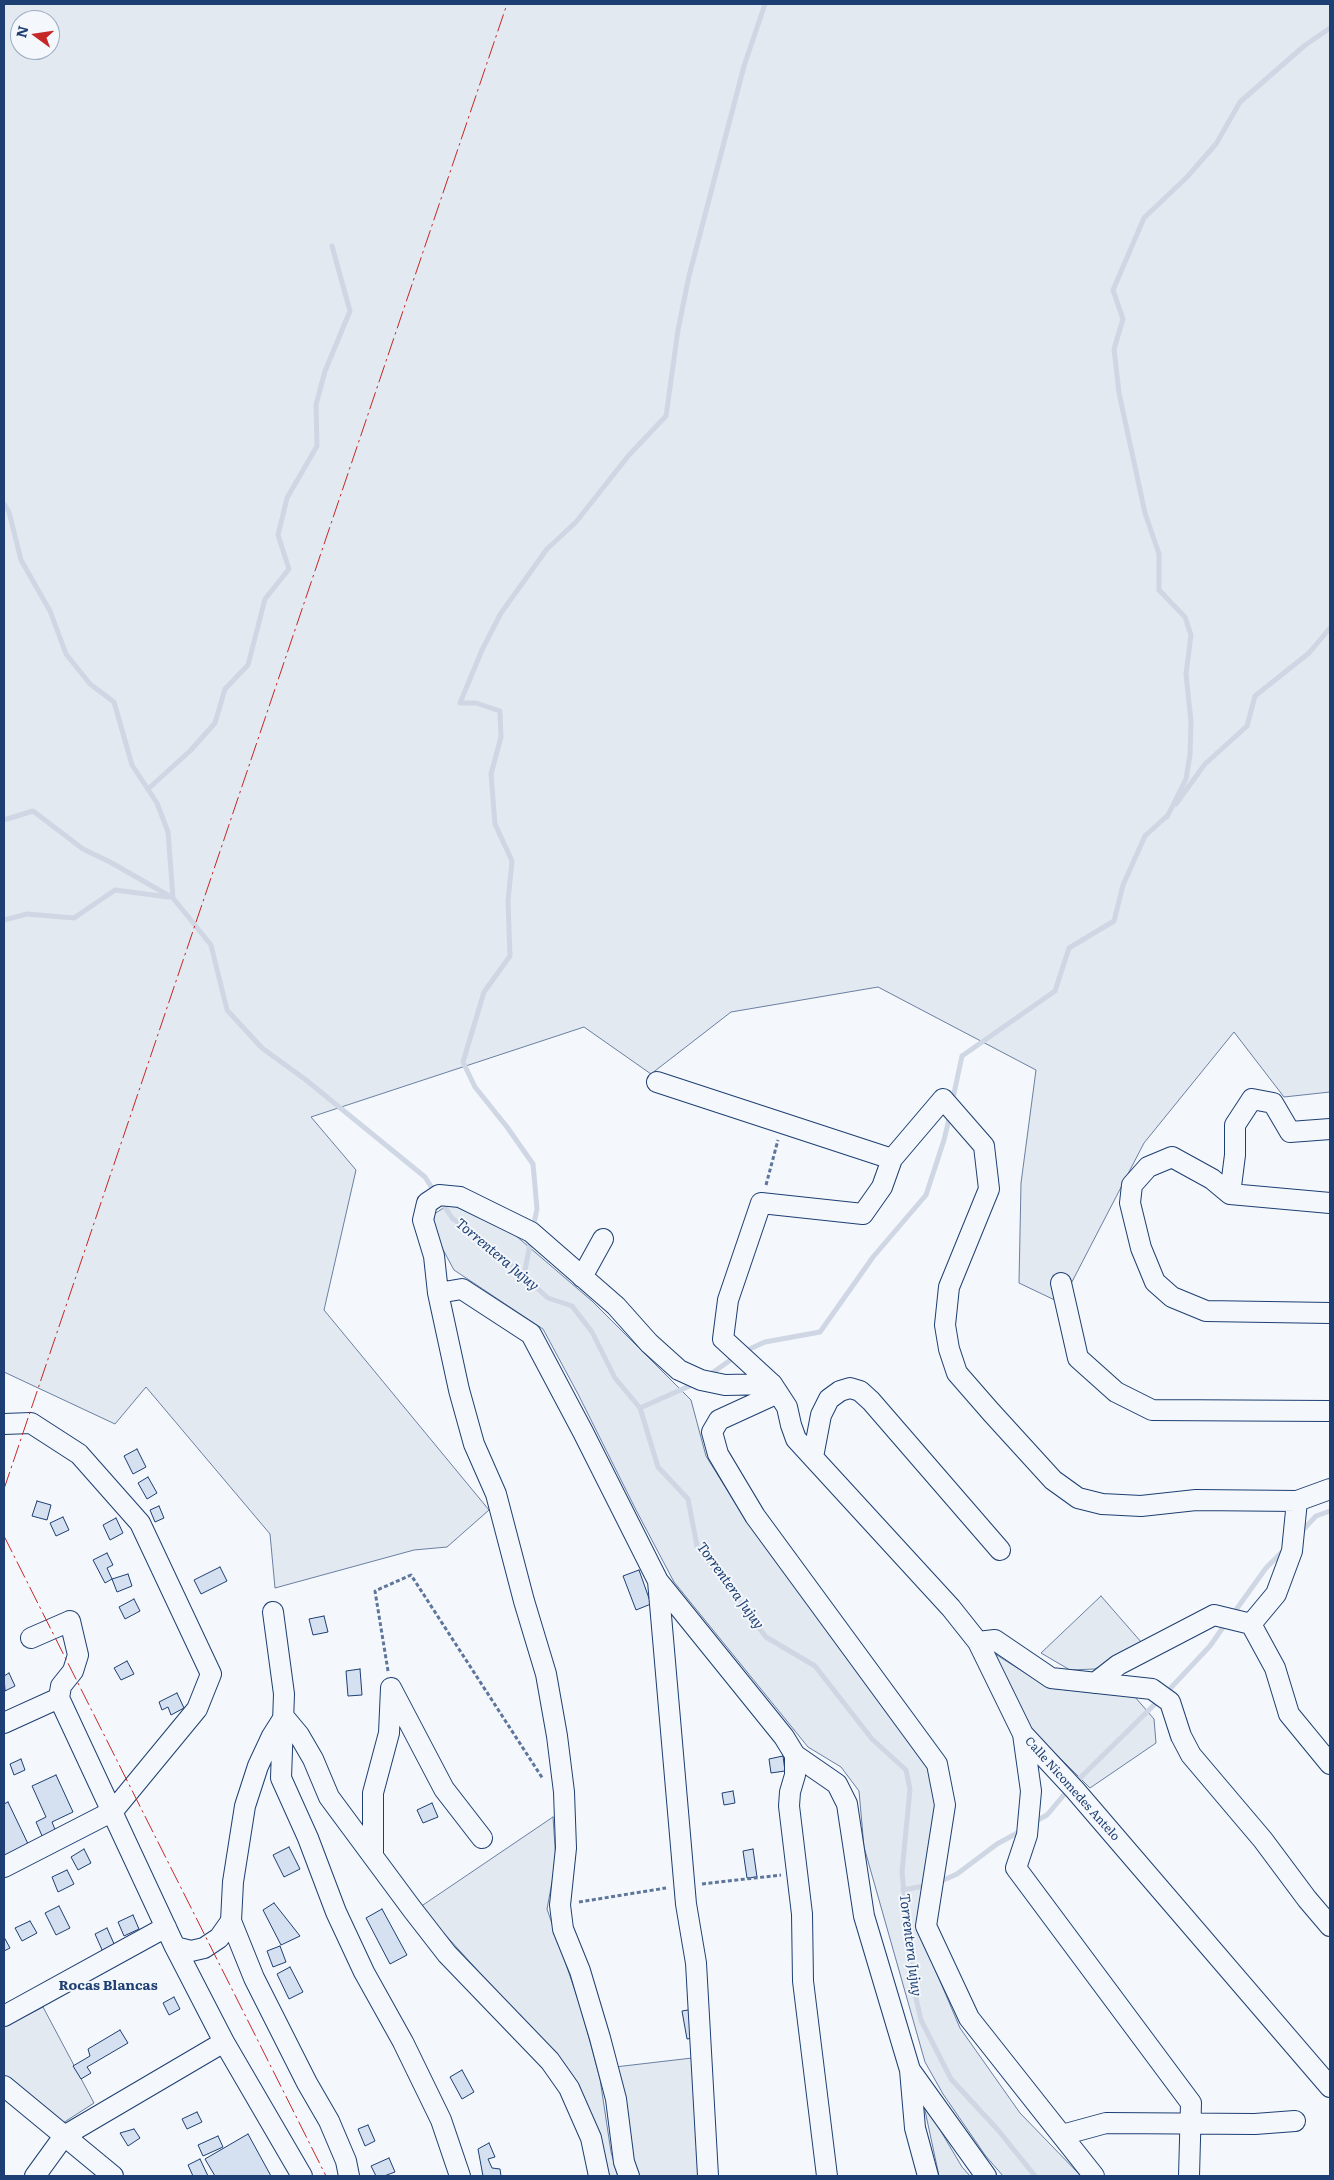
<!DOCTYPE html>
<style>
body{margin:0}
#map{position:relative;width:1334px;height:2180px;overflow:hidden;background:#f4f7fb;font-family:Literata,serif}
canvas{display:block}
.frame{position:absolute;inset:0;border:5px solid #1d3f73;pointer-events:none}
.north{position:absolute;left:10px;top:10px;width:50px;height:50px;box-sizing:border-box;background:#f4f7fb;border:1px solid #9eadc5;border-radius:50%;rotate:284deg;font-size:14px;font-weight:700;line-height:20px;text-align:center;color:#1d3f73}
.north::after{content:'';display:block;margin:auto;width:18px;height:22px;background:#c62828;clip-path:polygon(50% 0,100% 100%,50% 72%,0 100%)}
</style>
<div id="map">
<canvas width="1334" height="2180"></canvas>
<div class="frame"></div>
<div class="north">N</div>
</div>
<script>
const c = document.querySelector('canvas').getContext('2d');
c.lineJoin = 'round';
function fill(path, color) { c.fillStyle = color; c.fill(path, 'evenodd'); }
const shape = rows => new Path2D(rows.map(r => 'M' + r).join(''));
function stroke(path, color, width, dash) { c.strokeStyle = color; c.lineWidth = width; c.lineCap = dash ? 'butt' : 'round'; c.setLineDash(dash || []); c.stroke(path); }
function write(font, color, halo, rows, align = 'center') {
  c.font = font + ' Literata,serif'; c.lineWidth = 4; c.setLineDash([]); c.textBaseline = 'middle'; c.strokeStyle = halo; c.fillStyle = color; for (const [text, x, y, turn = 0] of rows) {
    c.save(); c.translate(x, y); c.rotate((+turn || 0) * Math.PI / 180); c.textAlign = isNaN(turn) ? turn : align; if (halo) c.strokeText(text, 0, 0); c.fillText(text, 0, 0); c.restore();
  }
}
const green = shape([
 [4,4,1330,4,1330,1092,1284,1097,1234,1032,1144,1143,1061,1303,1019,1283,1021,1183,1036,1070,878,987,731,1012,651,1074,584,1027,311,1117,356,1170,324,1310,489,1510,447,1547,414,1550,275,1588,270,1534,146,1387,115,1424,4,1372,4,4],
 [20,20,50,20,50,50,20,50,20,20],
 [450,1204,515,1235,592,1301,691,1400,706,1456,747,1522,931,1771,938,1814,920,1934,960,2028,1020,2113,1081,2176,1003,2176,985,2155,943,2094,925,2062,864,1847,859,1791,841,1767,808,1747,674,1582,636,1510,578,1394,543,1329,454,1270,433,1231,434,1214,450,1204],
 [1101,1596,1142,1643,1095,1669,1070,1670,1041,1653,1101,1596],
 [992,1652,1049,1688,1135,1697,1154,1719,1156,1743,1090,1788,1031,1729,992,1652],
 [553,1817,556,1861,547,1909,581,2008,600,2079,611,2152,618,2176,610,2176,602,2164,568,2070,420,1907,553,1817],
 [43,2007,94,2103,63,2123,4,2075,4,2027,43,2007],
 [692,2058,702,2176,635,2176,615,2067,692,2058],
 [923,2101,962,2167,970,2176,939,2176,923,2101]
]);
fill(green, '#e3e9f0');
stroke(green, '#687fa3', 1);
stroke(shape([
 [4,504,9,512,21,560,50,611,66,654,90,684,114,702,132,765,157,803,168,832,173,898],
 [148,789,190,751,215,723,225,689,248,665,265,599,289,569,278,535,287,498,317,446,316,405,325,371,350,311,332,246],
 [1176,804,1205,764,1247,726,1255,696,1309,653,1330,628],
 [1167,817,1186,779,1190,755,1191,722,1186,674,1191,635,1185,617,1159,590,1159,554,1145,513,1119,393,1114,349,1123,319,1113,290,1144,218,1187,177,1216,144,1240,102,1304,46,1330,28],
 [4,820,33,811,83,849,110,862,173,898,211,945,227,1010,262,1048,306,1080,425,1177,432,1188],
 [4,920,27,914,74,918,115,890,168,897],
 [953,1098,962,1056,1055,991,1069,948,1114,921,1123,885,1145,836,1168,815],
 [443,1204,452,1218,499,1254,548,1298,572,1306,592,1332,615,1378,640,1408,658,1467,688,1499,697,1546,766,1637,815,1666,872,1739,906,1770,910,1789,902,1872,913,1985,921,2020,951,2079,998,2130,1035,2176],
 [534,1223,537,1209,533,1164,507,1127,475,1087,463,1062,484,992,510,956,508,901,512,861,495,824,491,774,501,737,500,711,476,703,460,703,482,650,501,613,547,549,576,522,629,455,666,416,678,330,689,276,744,66,765,4],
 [524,1276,530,1244],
 [743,1352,765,1342,820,1332,873,1257,926,1195,944,1140,949,1119],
 [708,1376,736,1356],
 [640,1408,694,1384],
 [1301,1532,1316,1516,1330,1511],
 [1233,1614,1266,1568,1285,1549],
 [1165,1694,1210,1646,1226,1623],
 [1074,1784,1159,1700],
 [1038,1820,1047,1815,1068,1790],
 [937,1883,957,1874,997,1844,1019,1832],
 [903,1890,929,1885]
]), '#cfd7e4', 5);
const building = shape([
 [137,1449,146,1467,133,1474,124,1456,137,1449],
 [148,1477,157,1493,147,1499,138,1483,148,1477],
 [37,1501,51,1505,47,1520,32,1516,37,1501],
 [159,1506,164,1518,155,1522,150,1510,159,1506],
 [63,1517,69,1530,56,1536,50,1523,63,1517],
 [116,1518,123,1533,110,1540,103,1525,116,1518],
 [107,1553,113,1565,107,1568,112,1579,105,1583,93,1560,107,1553],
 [220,1567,227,1581,201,1594,194,1580,220,1567],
 [639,1570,651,1604,636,1610,623,1576,639,1570],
 [128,1574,132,1586,117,1592,112,1579,128,1574],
 [134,1599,140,1611,125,1619,119,1607,134,1599],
 [324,1616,328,1632,313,1635,309,1619,324,1616],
 [127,1661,134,1674,121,1680,114,1668,127,1661],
 [360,1669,362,1695,348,1696,346,1671,360,1669],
 [9,1673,15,1686,5,1691,4,1676,9,1673],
 [177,1693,184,1708,171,1715,168,1707,162,1710,159,1702,177,1693],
 [783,1756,785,1771,771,1773,769,1759,783,1756],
 [21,1759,25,1770,14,1775,10,1764,21,1759],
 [56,1775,73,1812,52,1822,56,1832,43,1838,36,1822,46,1817,32,1786,56,1775],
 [733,1791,735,1803,724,1805,722,1793,733,1791],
 [8,1802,30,1848,4,1858,4,1804,8,1802],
 [432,1803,438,1817,423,1823,417,1810,432,1803],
 [289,1847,300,1869,284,1877,273,1855,289,1847],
 [84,1849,91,1863,78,1870,71,1857,84,1849],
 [753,1849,757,1877,747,1878,743,1851,753,1849],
 [67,1870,74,1884,58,1892,52,1877,67,1870],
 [274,1903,300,1936,281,1945,263,1910,274,1903],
 [59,1906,70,1928,56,1935,45,1913,59,1906],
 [382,1909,407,1955,390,1964,366,1918,382,1909],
 [133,1915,139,1929,124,1936,118,1922,133,1915],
 [30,1921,37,1933,22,1941,15,1928,30,1921],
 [107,1928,115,1946,103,1952,95,1934,107,1928],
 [4,1937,10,1948,4,1951,4,1937],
 [280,1946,286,1962,273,1967,267,1951,280,1946],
 [290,1967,303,1992,289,1999,277,1974,290,1967],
 [174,1997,180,2009,169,2015,163,2003,174,1997],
 [694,2009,699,2037,687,2039,682,2011,694,2009],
 [120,2030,128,2043,87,2067,91,2073,81,2079,73,2066,90,2056,88,2049,120,2030],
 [462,2070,474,2092,462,2099,450,2077,462,2070],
 [197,2112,202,2122,187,2129,182,2119,197,2112],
 [368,2125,375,2141,365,2146,358,2129,368,2125],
 [134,2129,140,2138,128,2146,120,2133,134,2129],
 [248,2134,271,2176,215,2176,205,2159,248,2134],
 [218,2136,223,2147,203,2156,198,2145,218,2136],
 [489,2143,495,2157,488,2159,492,2168,500,2169,501,2176,483,2176,478,2149,489,2143],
 [389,2158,395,2172,384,2176,376,2176,371,2166,389,2158],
 [200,2159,208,2176,193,2176,188,2165,200,2159]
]);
fill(building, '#d5e0f0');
stroke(building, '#1d3f73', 1);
const minor = shape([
 [657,1082,892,1159,943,1099,984,1146,989,1189,949,1287,945,1325,949,1349,957,1373,991,1412,1053,1480,1078,1498,1102,1504,1141,1506,1196,1500,1297,1501,1330,1489],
 [1230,1194,1235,1155,1235,1125,1252,1099,1273,1103,1290,1132,1330,1129],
 [1330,1203,1230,1194,1212,1179,1172,1157,1148,1167,1132,1185,1130,1203,1141,1248,1155,1282,1172,1297,1206,1311,1330,1313],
 [582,1277,603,1239],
 [1061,1283,1078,1358,1116,1392,1152,1410,1330,1411],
 [438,1293,462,1289,531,1334,583,1432,658,1581,784,1737,795,1755,795,1775,790,1792,789,1806,802,1914,803,1981,827,2176],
 [772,1384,723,1339,728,1300,761,1203,863,1214,882,1187,892,1159],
 [778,1393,719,1420,712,1432,718,1454,755,1516,937,1764,945,1805,926,1926,969,2018,1094,2176],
 [4,1424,31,1423,79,1454,140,1523,211,1674,197,1709,113,1811,4,1867],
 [813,1457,821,1415,829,1399,840,1391,850,1388,860,1391,871,1401,1000,1550],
 [658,1581,686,1904,696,1963,708,2176],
 [273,1612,284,1694,281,1778,308,1838,336,1912,364,1972,403,2042,441,2120,460,2176],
 [1251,1624,1276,1594,1292,1551,1297,1501],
 [978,1642,995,1640,1051,1678,1152,1689,1170,1702,1181,1736,1191,1755,1263,1840,1307,1899,1330,1926],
 [1095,1683,1118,1665,1214,1615,1251,1624,1275,1668,1289,1714,1330,1764],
 [59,1698,175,1947,224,2042,302,2176],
 [4,1723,59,1698,61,1686,73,1671,78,1655,70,1621,31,1638],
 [1023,1734,1031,1791,1027,1835,1016,1868,1191,2103,1189,2176],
 [795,1755,837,1784,847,1804,864,1916,910,2070,915,2128,928,2176],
 [373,1856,373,1793,389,1733,391,1688,444,1789,482,1838],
 [175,1947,191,1951,204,1948,219,1938,231,1921],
 [4,2016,166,1927],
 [910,2070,986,2176],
 [4,2086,113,2176],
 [1062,2135,1106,2123,1255,2124,1295,2121],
 [35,2176,64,2136,224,2042],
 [349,2176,346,2161,329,2121,307,2083,254,1978,231,1921,233,1882,245,1806,258,1766,272,1736,284,1717,299,1735,313,1759,329,1797,412,1909,447,1954,550,2061,569,2088,591,2138,599,2176],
 [629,2176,624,2162,616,2099,600,2038,580,1971,563,1929,560,1905,566,1848,564,1792,557,1736,546,1674,524,1601,496,1494,474,1444,459,1390,438,1293,434,1256,423,1220,427,1203,439,1195,460,1197,531,1232,616,1306,649,1343,679,1370,701,1380,725,1385,772,1384,787,1407,791,1425,796,1439,951,1608,978,1642,1023,1734,1075,1790,1330,2087]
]);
stroke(minor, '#1d3f73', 22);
stroke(shape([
 [766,1185,778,1140],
 [388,1671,375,1591,411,1575,543,1779],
 [702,1884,781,1875],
 [579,1902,666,1888]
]), '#5e769c', 3, [4, 2.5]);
stroke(minor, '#f4f7fb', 20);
stroke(shape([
 [4,1489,507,4],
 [4,1536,326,2176]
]), '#c62828', 1, [18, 4, 2.5, 4]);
write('12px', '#1d3f73', '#f4f7fb', [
 ["Calle Nicomedes Antelo",1072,1789,48]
]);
write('italic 14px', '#1d3f73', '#f4f7fb', [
 ["Torrentera Jujuy",497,1255,40],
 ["Torrentera Jujuy",730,1586,54],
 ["Torrentera Jujuy",910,1945,83]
]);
write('bold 14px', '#1d3f73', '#f4f7fb', [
 ["Rocas Blancas",108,1986]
]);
</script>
